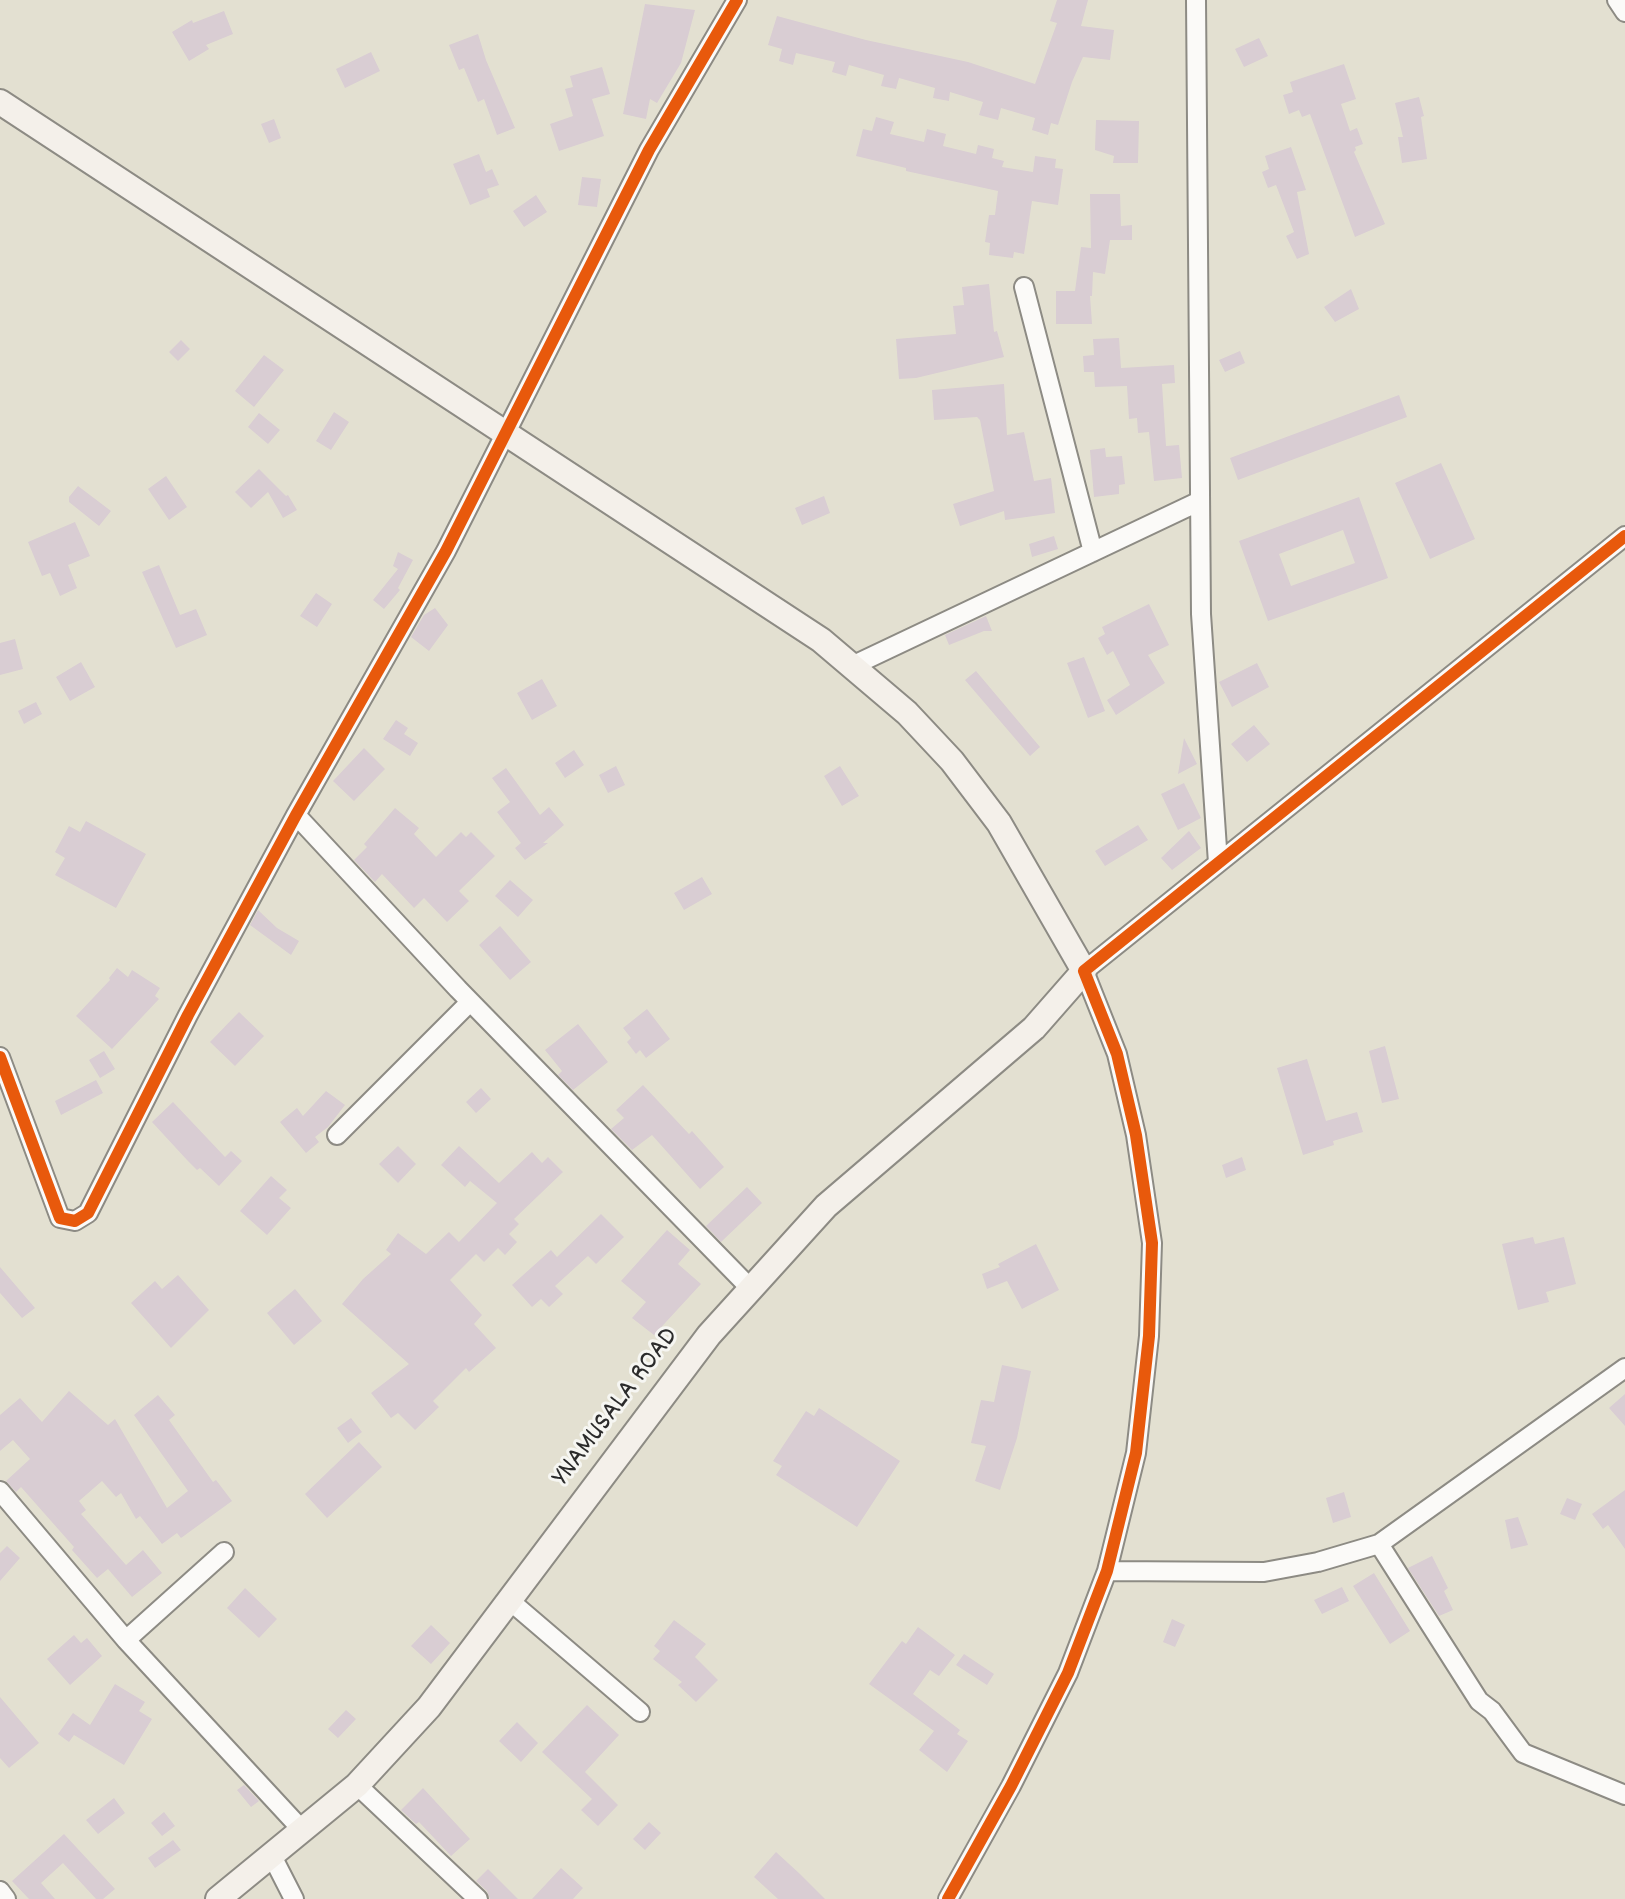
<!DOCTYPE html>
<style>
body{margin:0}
canvas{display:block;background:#e3e0d1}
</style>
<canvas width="1625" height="1899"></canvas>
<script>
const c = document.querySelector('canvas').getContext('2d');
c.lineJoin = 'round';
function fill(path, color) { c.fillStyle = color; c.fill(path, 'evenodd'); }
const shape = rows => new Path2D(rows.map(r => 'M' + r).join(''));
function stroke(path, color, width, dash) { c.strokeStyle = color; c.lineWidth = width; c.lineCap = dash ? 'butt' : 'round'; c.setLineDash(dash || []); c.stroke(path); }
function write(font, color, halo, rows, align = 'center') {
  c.font = font + ' Dekko,sans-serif'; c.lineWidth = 6; c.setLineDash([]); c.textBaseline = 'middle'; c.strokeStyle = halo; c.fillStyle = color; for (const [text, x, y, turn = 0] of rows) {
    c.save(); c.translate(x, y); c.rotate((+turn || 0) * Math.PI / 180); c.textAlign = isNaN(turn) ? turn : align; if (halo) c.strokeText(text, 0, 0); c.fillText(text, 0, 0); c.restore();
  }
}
fill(shape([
 [1057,0,1088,0,1081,26,1114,30,1110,60,1083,57,1072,82,1058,125,1051,123,1048,135,1032,130,1035,118,1001,108,998,120,979,115,983,102,950,92,949,101,933,98,935,88,899,78,896,89,881,86,884,75,849,65,846,76,832,72,835,62,796,53,793,65,779,61,782,49,768,45,777,16,866,40,968,62,1035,84,1057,23,1050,21],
 [645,4,695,10,681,63,657,103,650,99,646,119,623,114],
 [224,11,233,34,206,45,209,49,189,61,172,32,192,20,193,23],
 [478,34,486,60,515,128,497,135,484,99,478,102,464,68,459,70,449,45],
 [1259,38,1268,56,1244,67,1235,49],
 [371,52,380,71,345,88,336,69],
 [1344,64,1356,99,1341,104,1350,131,1357,128,1363,144,1355,147,1356,150,1354,152,1385,224,1355,237,1310,114,1302,117,1299,110,1289,114,1283,95,1293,92,1290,82],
 [602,67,610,94,592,99,604,136,559,151,550,124,573,116,565,89,573,87,570,76],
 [1419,97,1424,116,1421,117,1427,159,1402,163,1398,137,1403,137,1395,103],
 [876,117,894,122,890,134,924,142,927,129,946,134,943,146,976,154,978,145,994,149,992,158,1004,161,1002,167,1033,172,1035,156,1056,159,1055,168,1063,169,1058,205,1032,201,1024,254,1014,252,1013,258,989,255,990,243,985,242,989,215,995,215,998,191,906,171,906,168,856,156,863,129,872,131],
 [274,119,281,138,269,143,261,124],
 [1096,120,1139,121,1138,163,1113,163,1114,156,1095,150],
 [1291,147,1306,190,1297,192,1309,254,1297,259,1286,236,1294,232,1276,185,1268,188,1262,172,1269,169,1265,156],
 [479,154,486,172,492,169,499,185,487,189,490,197,470,205,453,164],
 [582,177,601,179,597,207,578,205],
 [1090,194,1120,194,1121,226,1132,225,1132,240,1110,240,1105,274,1093,272,1092,296,1090,296,1092,324,1056,324,1056,291,1075,291,1081,247,1091,248],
 [536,195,547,212,524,227,513,211],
 [989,284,994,332,997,331,1004,357,916,378,899,379,896,339,956,334,953,306,964,305,962,287],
 [1351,289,1359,309,1335,322,1324,307],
 [1119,338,1121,368,1174,365,1175,383,1162,384,1166,446,1179,445,1182,478,1154,481,1149,432,1138,433,1137,418,1129,419,1127,386,1095,387,1094,372,1084,372,1083,356,1094,355,1093,339],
 [181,340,190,349,178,361,169,352],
 [1240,351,1245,363,1225,372,1219,360],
 [264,355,284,370,254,407,235,391],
 [1004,384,1007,435,1024,432,1034,481,1051,478,1055,513,1005,520,1004,511,960,526,953,504,994,491,980,420,977,417,934,420,932,390],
 [1399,395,1407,417,1238,480,1230,458],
 [334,412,349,422,331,450,316,441],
 [259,413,280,430,268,444,248,427],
 [1105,448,1106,457,1122,456,1125,484,1119,485,1119,494,1094,497,1090,450],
 [1441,463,1475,539,1430,559,1395,483],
 [259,469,286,496,288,495,297,510,283,518,268,492,251,508,235,492],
 [166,476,187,507,169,520,148,489],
 [78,486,111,511,99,526,69,502,69,497],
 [824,496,830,513,802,525,795,508],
 [1359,497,1388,578,1268,621,1239,541],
 [1343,530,1355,563,1291,586,1279,554],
 [75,522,90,556,68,565,77,588,60,596,50,573,42,576,28,542],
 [1054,536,1058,549,1032,557,1029,544],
 [398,552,413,560,398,588,400,590,384,609,373,600,398,569,393,566],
 [159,565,180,615,196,609,207,635,176,648,142,572],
 [316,593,332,604,317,627,300,616],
 [1149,604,1169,645,1148,655,1165,683,1116,715,1107,700,1130,685,1113,651,1107,655,1098,638,1105,634,1102,627],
 [435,608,448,625,429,651,411,637,424,615],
 [986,616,992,631,984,631,949,645,945,635],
 [15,639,23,669,0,675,0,643],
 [1084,657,1105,711,1088,718,1067,663],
 [81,662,95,687,70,701,56,677],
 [1257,663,1269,687,1232,707,1219,682],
 [976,671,1040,747,1030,756,965,680],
 [542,679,557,706,532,720,517,693],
 [36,702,42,714,24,724,18,711],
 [396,720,408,728,404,734,418,743,410,756,383,739],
 [1254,725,1270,744,1247,762,1231,744],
 [1184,738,1197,764,1178,774],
 [364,748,385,769,354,801,333,781],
 [574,750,584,765,565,778,555,763],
 [616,766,625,785,608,793,599,775],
 [840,766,859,796,842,806,824,776],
 [506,768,540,815,549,807,564,825,543,843,548,843,525,860,515,848,521,843,497,812,510,802,492,778],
 [1184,783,1201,818,1178,830,1161,794],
 [395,808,419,828,414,834,436,857,461,832,466,837,471,832,495,856,459,891,469,901,447,922,424,898,414,908,382,874,375,882,354,860,367,847,364,844],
 [86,821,146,854,116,908,55,875,65,858,55,852,69,826,80,832],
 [1138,825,1148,840,1105,866,1095,851],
 [1189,831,1201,848,1172,870,1161,858],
 [702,877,712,894,684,910,674,893],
 [510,880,533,900,518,917,495,896],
 [258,910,277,928,299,941,291,955,250,925],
 [500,926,531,962,510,980,479,945],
 [117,968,128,977,132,970,160,988,155,996,159,999,112,1049,76,1016,110,980,109,978],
 [647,1009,670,1039,646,1058,640,1050,636,1054,627,1042,631,1038,623,1028],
 [239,1012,264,1036,235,1066,210,1042],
 [578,1024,608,1062,573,1090,558,1075,562,1071,545,1050],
 [1385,1046,1399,1099,1382,1103,1369,1051],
 [104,1051,115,1069,100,1078,89,1060],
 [1307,1059,1326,1121,1357,1112,1363,1132,1333,1141,1334,1145,1303,1155,1277,1068],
 [96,1080,103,1093,61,1115,55,1101],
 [643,1085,689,1134,692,1131,724,1167,700,1189,652,1135,632,1150,611,1129,624,1118,616,1110],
 [481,1088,491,1099,476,1113,466,1102],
 [326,1091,345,1105,328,1127,315,1137,319,1142,306,1153,280,1122,297,1108,303,1116],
 [173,1102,225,1157,231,1151,242,1161,219,1186,200,1168,197,1170,187,1160,152,1122],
 [398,1146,416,1164,398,1183,379,1164],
 [459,1146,499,1183,532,1152,542,1163,548,1157,563,1172,514,1219,519,1224,509,1234,517,1242,505,1255,498,1248,484,1262,476,1254,450,1280,482,1315,474,1324,496,1348,469,1372,466,1368,433,1401,439,1407,415,1430,398,1413,391,1418,371,1393,409,1364,342,1304,363,1279,391,1254,386,1250,398,1233,426,1254,449,1232,459,1242,497,1203,470,1181,465,1187,441,1165],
 [1242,1157,1246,1170,1226,1178,1222,1165],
 [271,1176,287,1190,279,1198,291,1208,267,1235,240,1211],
 [747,1187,762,1203,721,1242,706,1226],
 [601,1214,624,1237,596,1264,588,1256,555,1286,563,1294,549,1307,541,1299,532,1307,512,1285,551,1250,557,1257],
 [667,1230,690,1250,678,1264,701,1284,654,1335,632,1318,646,1302,621,1281],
 [1533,1237,1535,1244,1564,1237,1576,1284,1546,1292,1549,1302,1518,1310,1502,1244],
 [1036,1244,1059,1290,1022,1309,1007,1281,987,1289,982,1274,1000,1267,998,1264],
 [0,1267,35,1308,22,1318,0,1293],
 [178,1275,209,1310,171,1348,131,1303,155,1281,162,1289],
 [295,1289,322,1321,294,1345,267,1313],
 [1002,1365,1031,1371,1017,1438,1000,1490,975,1481,986,1446,971,1443,981,1400,994,1402],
 [69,1391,108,1425,115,1419,167,1508,188,1491,134,1415,158,1395,175,1415,169,1420,213,1482,216,1480,232,1501,181,1538,177,1533,162,1544,140,1516,136,1519,121,1493,116,1497,102,1481,79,1501,86,1510,81,1514,126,1565,143,1550,162,1573,132,1597,108,1569,97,1578,72,1550,74,1547,21,1487,16,1492,6,1481,30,1459,13,1440,0,1451,0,1415,20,1398,42,1422],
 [1625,1394,1625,1426,1609,1408],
 [819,1408,900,1461,857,1527,776,1475,782,1466,773,1461,806,1411,814,1416],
 [351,1418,362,1432,348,1443,337,1428],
 [359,1442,382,1467,327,1518,305,1494],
 [1625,1490,1625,1549,1608,1525,1603,1529,1592,1514],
 [1344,1492,1351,1517,1333,1523,1326,1498],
 [1567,1498,1582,1504,1575,1520,1560,1514],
 [1518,1517,1528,1545,1511,1549,1505,1520],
 [7,1546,20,1558,0,1581,0,1553],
 [1432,1556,1448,1588,1444,1591,1453,1610,1439,1616,1408,1568],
 [1374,1573,1410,1631,1390,1644,1353,1586],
 [1342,1587,1349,1601,1322,1614,1314,1600],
 [245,1588,277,1619,259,1638,227,1608],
 [1172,1619,1185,1625,1175,1647,1163,1642],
 [674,1620,706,1644,695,1657,718,1680,696,1702,678,1685,682,1682,653,1659,660,1651,654,1646],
 [431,1625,450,1643,431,1664,411,1646],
 [918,1627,955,1655,939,1676,930,1670,913,1694,960,1730,957,1734,968,1741,947,1772,919,1750,934,1731,869,1684,902,1641,906,1644],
 [74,1635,81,1643,87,1638,102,1656,70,1685,47,1659],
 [964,1654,994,1674,987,1685,956,1665],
 [115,1684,145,1702,139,1711,152,1719,124,1765,74,1735,69,1742,58,1734,73,1713,90,1725],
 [0,1697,39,1743,9,1768,0,1758],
 [587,1705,619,1735,585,1772,618,1805,598,1826,581,1810,592,1799,542,1752],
 [346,1710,356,1719,338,1738,328,1729],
 [517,1722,538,1743,521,1762,499,1741],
 [244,1785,259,1801,251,1807,237,1790],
 [423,1788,470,1839,451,1856,419,1822,416,1824,401,1810],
 [114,1798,125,1813,98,1834,86,1820],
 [164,1812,175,1826,162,1836,151,1823],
 [649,1822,661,1833,645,1850,633,1839],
 [64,1834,115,1889,103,1899,96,1899,63,1863,41,1883,55,1899,29,1899,12,1881],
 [173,1840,181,1850,155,1868,148,1858],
 [776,1852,800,1874,825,1899,778,1899,754,1877],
 [561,1868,583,1888,573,1899,532,1899],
 [488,1869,518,1899,490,1899,487,1891,476,1881]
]), '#d9cdd3');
const minor = shape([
 [1196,0,1201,614,1218,863],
 [1617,0,1625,12],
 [1024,287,1093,552],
 [852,666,1200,501],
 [296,815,458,989,750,1288],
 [0,1057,60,1218,75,1221,88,1213,188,1015,296,815,446,551,649,150,737,0],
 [337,1135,470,1002],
 [0,1491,126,1640,303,1831],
 [1379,1544,1479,1701,1492,1711,1523,1753,1625,1795],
 [1107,1571,1264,1572,1318,1562,1379,1544,1625,1368],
 [509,1600,640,1712],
 [126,1640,224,1552],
 [357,1785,478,1899],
 [272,1856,294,1899],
 [0,1891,6,1899],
 [948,1899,1011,1786,1068,1673,1107,1571,1136,1453,1149,1336,1152,1243,1136,1135,1117,1054,1084,971,1625,536]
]);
const secondary = shape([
 [0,102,821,640,907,713,952,761,999,823,1084,971,1034,1028,826,1206,709,1335,429,1707,357,1785,218,1899]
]);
stroke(minor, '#8d8b84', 22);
stroke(secondary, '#8d8b84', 28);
stroke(minor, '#fbfaf8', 18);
stroke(secondary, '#f4f0ea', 24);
stroke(shape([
 [0,1057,60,1218,75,1221,88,1213,188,1015,296,815,446,551,649,150,737,0],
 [948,1899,1011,1786,1068,1673,1107,1571,1136,1453,1149,1336,1152,1243,1136,1135,1117,1054,1084,971,1625,536]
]), '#e8590c', 12);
write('28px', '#2b2b2b', '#f6f6f2', [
 ["YNAMUSALA ROAD",617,1408,-53]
]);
</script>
